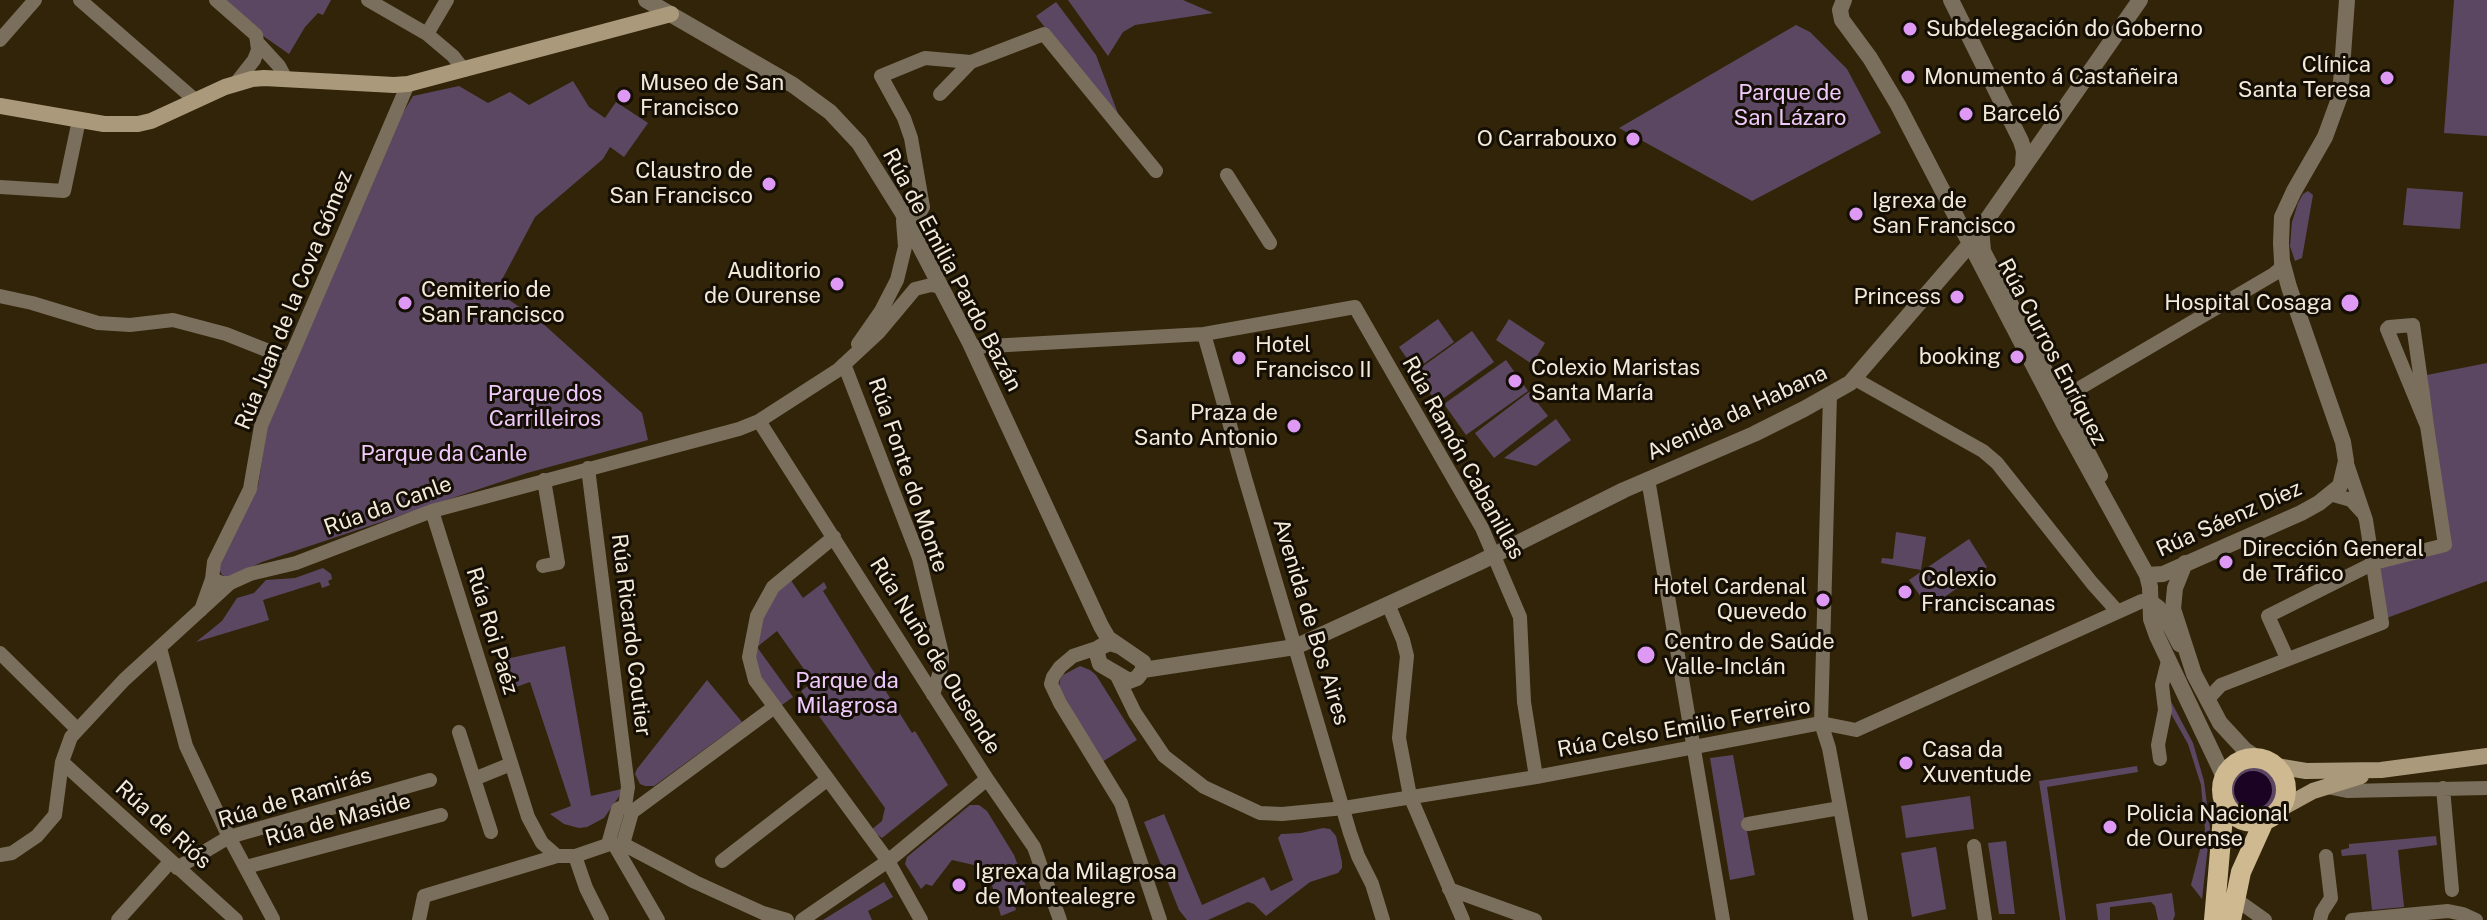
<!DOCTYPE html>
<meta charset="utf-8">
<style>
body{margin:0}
canvas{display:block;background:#312408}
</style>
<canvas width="2487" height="920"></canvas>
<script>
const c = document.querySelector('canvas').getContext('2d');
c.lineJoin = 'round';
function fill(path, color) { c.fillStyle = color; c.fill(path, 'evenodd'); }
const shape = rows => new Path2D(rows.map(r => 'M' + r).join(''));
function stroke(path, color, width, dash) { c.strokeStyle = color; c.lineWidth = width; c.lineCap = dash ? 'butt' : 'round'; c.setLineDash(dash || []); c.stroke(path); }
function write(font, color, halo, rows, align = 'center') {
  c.font = font + ' "Public Sans",sans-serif'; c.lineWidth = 6; c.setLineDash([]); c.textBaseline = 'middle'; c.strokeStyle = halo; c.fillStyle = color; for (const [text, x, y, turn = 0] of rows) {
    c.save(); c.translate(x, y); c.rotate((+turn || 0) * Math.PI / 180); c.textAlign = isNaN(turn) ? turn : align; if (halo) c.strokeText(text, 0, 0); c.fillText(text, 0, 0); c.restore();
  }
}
fill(shape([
 [220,0,331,0,323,15,318,13,305,27,289,54,259,33],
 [1068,0,1183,0,1213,13,1135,25,1123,32,1108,56],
 [2454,0,2487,0,2487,136,2444,133],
 [1056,2,1096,55,1123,127,1036,16],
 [1796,25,1810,32,1847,69,1881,133,1752,201,1619,128],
 [573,81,589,107,605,118,616,102,648,123,624,157,610,147,603,159,535,217,496,291,540,321,642,413,648,440,527,473,262,562,229,578,222,575,219,569,221,557,258,486,267,429,395,126,413,96,459,86,488,103,510,92,529,105],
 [2407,188,2463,192,2460,229,2403,225],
 [2308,191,2313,195,2302,258,2295,261,2290,246,2292,222,2298,203,2303,194],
 [1438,319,1454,342,1415,370,1399,347],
 [1509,319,1545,343,1532,364,1496,340],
 [1472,331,1494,362,1437,403,1415,372],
 [1506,360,1528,391,1466,435,1444,404],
 [2487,363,2487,581,2384,619,2377,566,2447,545,2427,375],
 [1529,392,1548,416,1494,458,1475,433],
 [1556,419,1571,440,1536,466,1504,458],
 [1896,532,1926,537,1921,570,1881,563,1882,558,1893,559],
 [1969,539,1987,567,1929,608,1909,580],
 [323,568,331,574,332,579,328,581,330,585,322,588,320,582,263,600,269,620,196,642,222,621,237,598,254,593,266,580,295,578],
 [790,579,803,598,824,582,827,588,823,591,912,733,915,731,948,785,882,838,871,830,882,821,885,808,801,691,813,682,777,631,757,647,793,697,779,707,755,670,755,634,773,597],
 [565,646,591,796,622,789,620,795,604,818,587,827,579,828,564,824,550,814,571,806,530,682,516,687,506,659],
 [1080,666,1090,670,1096,675,1137,740,1102,762,1059,687,1060,680,1063,675],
 [707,680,742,722,654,786,645,786,640,784,635,774,637,769],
 [2167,694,2193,743,2204,781,2210,828,2202,899,2191,885,2205,830,2201,785,2188,744,2170,712],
 [1733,755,1755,875,1730,880,1710,758],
 '2228 790a25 25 0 1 1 50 0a25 25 0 1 1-50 0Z',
 [2137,766,2138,772,2047,787,2066,920,2060,920,2039,781],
 [1970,796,1974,829,1906,838,1901,806],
 [970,805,979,805,987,811,1014,855,1031,900,1015,906,1016,910,1001,916,987,868,952,860,932,886,926,884,921,889,905,864,907,857],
 [1164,814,1202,905,1264,877,1271,891,1293,880,1278,838,1281,834,1301,833,1323,828,1330,829,1336,836,1342,862,1342,868,1338,873,1310,882,1266,916,1254,904,1248,902,1208,920,1187,920,1179,910,1144,822],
 [2436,836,2437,845,2398,850,2404,907,2372,910,2366,854,2342,856,2341,850,2349,848,2349,844],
 [2006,841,2015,914,1999,914,1988,843],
 [1936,847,1946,909,1912,917,1901,853],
 [884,882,893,897,868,911,872,920,823,920],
 [2172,893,2175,915,2173,920,2158,920,2155,906,2151,902,2110,907,2110,920,2098,920,2096,904]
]), '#5b4762');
fill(shape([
 '2234 790a19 19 0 1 1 38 0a19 19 0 1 1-38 0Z'
]), '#1b0323');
stroke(shape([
 [80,0,195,100],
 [216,0,256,35,257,42,279,66,286,79],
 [368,0,427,34,453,56,464,70],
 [427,34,447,0],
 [0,40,35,0],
 [236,83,254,60,258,50,257,42],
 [940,94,971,62,1044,34,1156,171],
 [1227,175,1270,243],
 [0,187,64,191,79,120],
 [1982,227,1984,251,2101,476],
 [910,230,923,207,911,138,904,118,881,76,925,58,971,62],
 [0,296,32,303,98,323,130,325,173,320,226,334,289,359],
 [2413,325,2423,395,2427,426,2387,329,2389,327,2413,325],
 [1204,334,1245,478,1350,833,1358,856,1372,884,1383,920],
 [858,344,881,311,897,280,905,247,903,221],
 [972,347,1204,334,1355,307,1482,528,1520,617,1524,702,1536,777],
 [844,364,919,558,942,654,942,664,933,695],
 [1855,379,1983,451,1997,463,2092,583,2118,612],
 [1830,395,1821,723,1829,748,1861,920],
 [2057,407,2073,392,2274,274,2280,269,2282,261],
 [759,421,987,779,1034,847,1060,920],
 [588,468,628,787,625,806],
 [1648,479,1723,920],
 [2330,494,2351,500,2362,512],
 [432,511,528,817,542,843,557,856],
 [834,537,773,587,757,616,749,657,755,680,888,861,921,920],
 [543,566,558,563,544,480],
 [212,579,222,583,230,583,250,574,296,563,432,511,739,429,759,421,838,370,879,332,915,289,931,285,941,287],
 [1388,604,1403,640,1407,656,1399,738,1410,796,1463,920],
 [201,610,212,579,214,562,250,489,261,426,408,84],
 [1100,647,1073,656,1060,667,1053,677,1051,684,1060,703,1121,803,1160,920],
 [160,648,186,746,229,837,273,919],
 [0,653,77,729],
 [2287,658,2268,616,2374,563,2445,545,2427,426],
 [1116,674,1135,713,1164,756,1204,787,1260,813,1282,814,1344,808,1536,777,1821,723,1856,730,2142,601,2151,601,2159,607,2179,645],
 [2207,700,2221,685,2382,623,2366,520,2346,461],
 [459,732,474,779],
 [2160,759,2158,745,2165,710,2162,685,2168,661],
 [62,762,236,920],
 [2327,787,2347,791,2487,788],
 [2443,788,2452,890],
 [632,812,773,708],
 [1748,824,1840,808],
 [491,832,474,779,511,764],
 [623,844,614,846,609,841,618,809,625,806,632,812,623,844,695,882,763,913,787,920],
 [615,846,658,920],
 [1974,846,1985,920],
 [0,855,12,853,37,836,55,815,62,762,71,737,124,680,230,583],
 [575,856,586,888,602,920],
 [722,861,828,779],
 [246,867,441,815],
 [177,868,229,837,430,780],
 [1449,889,1535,920],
 [2234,898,2265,920],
 [118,920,170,862],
 [419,920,424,896,557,856,575,856,610,844],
 [802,920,888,861,987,779],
 [2320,920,2322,912,2331,898,2326,856],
 [2352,920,2448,911,2463,914,2476,920]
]), '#7a6f5c', 14);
stroke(shape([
 [646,0,793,85,830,112,859,143,902,212,969,341,1101,626,1108,638,1143,662,1143,670],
 [1844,0,1840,10,1842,20,1870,58,1898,105,2065,426,2147,575,2150,587,2151,619,2157,636,2224,777],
 [1951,0,2021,141,2024,151,2023,166],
 [2185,563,2175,588,2173,609,2194,674,2220,723,2245,750,2257,758],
 [2147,575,2163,574,2301,513,2319,503,2340,486,2346,461,2343,442,2289,287,2282,261,2281,243,2282,217,2294,191,2325,137,2340,96,2347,0],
 [1119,646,1110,643,1100,647,1097,654,1100,664,1129,681,1137,678,1143,670],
 [1143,670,1295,647,1478,563,1624,490,1754,434,1804,409,1850,383,1970,244,2140,0]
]), '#7a6f5c', 16);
stroke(shape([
 [0,106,104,124,138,124,151,121,225,87,252,79,264,78,394,85,408,84,671,14],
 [2276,766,2306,771,2381,770,2487,756],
 [2282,808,2313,791,2361,776]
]), '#aa997a', 16);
stroke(shape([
 '2222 790a32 32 0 1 1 64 0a32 32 0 1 1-64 0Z',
 [2214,920,2224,805],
 [2231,920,2241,872,2264,821]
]), '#cfb991', 20);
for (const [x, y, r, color] of [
 [1910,29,8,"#dd99f4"],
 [1908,77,8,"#dd99f4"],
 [2387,78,8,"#dd99f4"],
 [624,96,8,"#dd99f4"],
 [1966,114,8,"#dd99f4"],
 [1633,139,8,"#dd99f4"],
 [769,184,8,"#dd99f4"],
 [1856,214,8,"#dd99f4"],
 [837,284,8,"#dd99f4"],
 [1957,297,8,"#dd99f4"],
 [405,303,8,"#dd99f4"],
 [2350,303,10,"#dd99f4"],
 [2017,357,8,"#dd99f4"],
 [1239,358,8,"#dd99f4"],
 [1515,381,8,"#dd99f4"],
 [1294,426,8,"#dd99f4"],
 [2226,562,8,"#dd99f4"],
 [1905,592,8,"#dd99f4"],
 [1823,600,8,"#dd99f4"],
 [1646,655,10,"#dd99f4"],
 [1906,763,8,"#dd99f4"],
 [2110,827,8,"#dd99f4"],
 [959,885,8,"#dd99f4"]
]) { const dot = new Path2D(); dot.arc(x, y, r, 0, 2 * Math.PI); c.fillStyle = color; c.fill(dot); stroke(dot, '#140e04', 3); }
write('22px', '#f3eada', '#140e04', [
 ["Subdelegación do Goberno",1926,29],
 ["Clínica",2371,65,"right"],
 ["Santa Teresa",2371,90,"right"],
 ["Monumento á Castañeira",1924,77],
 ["Museo de San",640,83],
 ["Francisco",640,108],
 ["Barceló",1982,114],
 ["O Carrabouxo",1617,139,"right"],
 ["Claustro de",753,171,"right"],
 ["San Francisco",753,196,"right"],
 ["Igrexa de",1872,201],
 ["San Francisco",1872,226],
 ["Auditorio",821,271,"right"],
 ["de Ourense",821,296,"right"],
 ["Cemiterio de",421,290],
 ["San Francisco",421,315],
 ["Princess",1941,297,"right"],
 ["Hospital Cosaga",2332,303,"right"],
 ["Hotel",1255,345],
 ["Francisco II",1255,370],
 ["booking",2001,357,"right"],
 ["Colexio Maristas",1531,368],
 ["Santa María",1531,393],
 ["Praza de",1278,413,"right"],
 ["Santo Antonio",1278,438,"right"],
 ["Dirección General",2242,549],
 ["de Tráfico",2242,574],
 ["Colexio",1921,579],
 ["Franciscanas",1921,604],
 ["Hotel Cardenal",1807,587,"right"],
 ["Quevedo",1807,612,"right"],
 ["Centro de Saúde",1664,642],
 ["Valle-Inclán",1664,667],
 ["Casa da",1922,750],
 ["Xuventude",1922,775],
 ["Policia Nacional",2126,814],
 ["de Ourense",2126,839],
 ["Igrexa da Milagrosa",975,872],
 ["de Montealegre",975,897]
], 'left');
write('22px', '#f0cafd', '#140e04', [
 ["Parque de",1790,93],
 ["San Lázaro",1790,118],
 ["Parque dos",545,394],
 ["Carrilleiros",545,419],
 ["Parque da Canle",444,454],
 ["Parque da",847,681],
 ["Milagrosa",847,706]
]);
write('22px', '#f3eada', '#140e04', [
 ["Rúa de Emilia Pardo Bazán",952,270,62],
 ["Rúa Juan de la Cova Gómez",294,300,-68],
 ["Rúa Curros Enríquez",2052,352,62],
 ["Avenida da Habana",1737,413,-25],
 ["Rúa Ramón Cabanillas",1463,458,61],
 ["Rúa Fonte do Monte",908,475,71],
 ["Rúa da Canle",388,506,-20],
 ["Rúa Sáenz Díez",2229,519,-24],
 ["Avenida de Bos Aires",1311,622,73],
 ["Rúa Roi Paéz",492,631,73],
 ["Rúa Ricardo Coutier",631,635,83],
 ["Rúa Nuño de Ousende",935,656,58],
 ["Rúa Celso Emilio Ferreiro",1684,728,-10],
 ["Rúa de Ramirás",295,798,-17],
 ["Rúa de Maside",338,820,-15],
 ["Rúa de Riós",163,825,42]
]);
</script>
